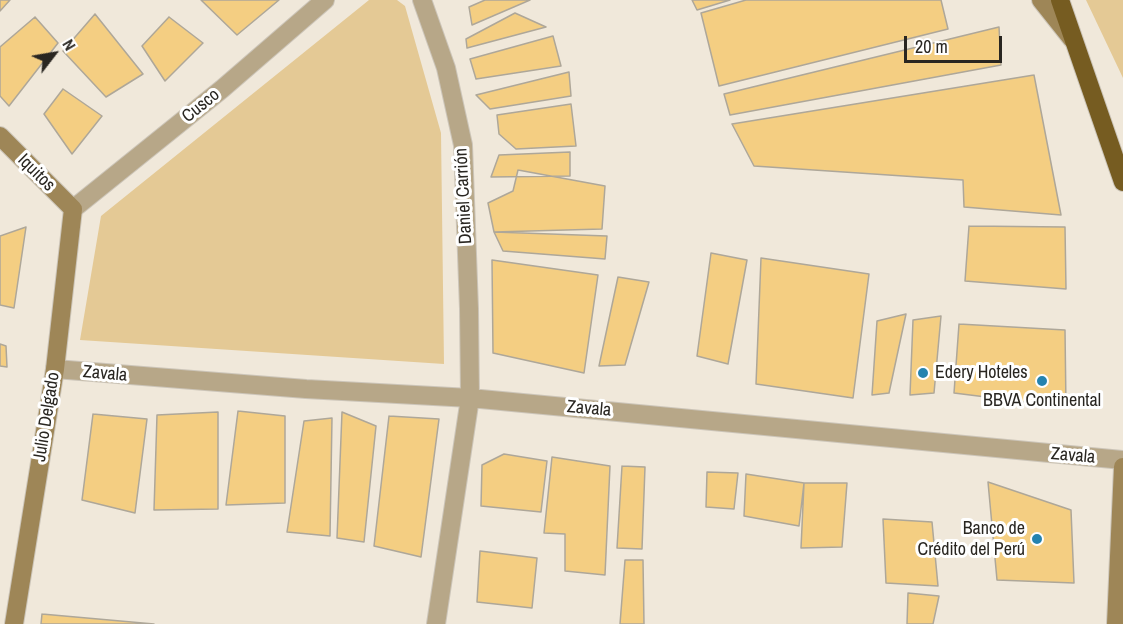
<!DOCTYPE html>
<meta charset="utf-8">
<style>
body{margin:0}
#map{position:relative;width:1123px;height:624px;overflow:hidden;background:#f0e8da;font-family:"Archivo Narrow",sans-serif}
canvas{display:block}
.north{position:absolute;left:24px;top:24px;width:60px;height:60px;-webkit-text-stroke:4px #fff;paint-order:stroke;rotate:59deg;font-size:16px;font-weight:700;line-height:24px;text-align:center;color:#292621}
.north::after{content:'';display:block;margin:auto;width:21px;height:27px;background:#292621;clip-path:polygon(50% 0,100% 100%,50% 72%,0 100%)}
.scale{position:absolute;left:904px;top:36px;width:98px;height:27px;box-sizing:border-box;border:3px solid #292621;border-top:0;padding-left:8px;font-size:18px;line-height:21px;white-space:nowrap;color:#292621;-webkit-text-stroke:4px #fff;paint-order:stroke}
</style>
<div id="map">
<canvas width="1123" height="624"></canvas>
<div class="north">N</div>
<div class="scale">20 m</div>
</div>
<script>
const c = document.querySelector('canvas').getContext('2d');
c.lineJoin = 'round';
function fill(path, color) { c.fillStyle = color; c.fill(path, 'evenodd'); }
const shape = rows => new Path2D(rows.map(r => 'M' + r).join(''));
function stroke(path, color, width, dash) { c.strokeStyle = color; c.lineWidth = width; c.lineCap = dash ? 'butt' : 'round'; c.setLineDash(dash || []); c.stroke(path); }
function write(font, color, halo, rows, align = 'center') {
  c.font = font + ' "Archivo Narrow",sans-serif'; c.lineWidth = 6; c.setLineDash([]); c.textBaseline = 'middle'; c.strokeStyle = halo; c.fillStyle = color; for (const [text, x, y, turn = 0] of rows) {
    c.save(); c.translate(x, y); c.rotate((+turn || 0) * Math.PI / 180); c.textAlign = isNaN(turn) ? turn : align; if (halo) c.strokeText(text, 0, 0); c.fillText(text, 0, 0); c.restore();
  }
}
fill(shape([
 [369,0,397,0,405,6,441,133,444,364,80,340,101,216],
 [1086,0,1123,0,1123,78]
]), '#e4c995');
const building = shape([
 [0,0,10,0,0,11,0,0],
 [201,0,279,0,237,35,201,0],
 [485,0,530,0,472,25,469,7,485,0],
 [692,0,730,0,697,10,692,0],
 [746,0,941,0,948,29,719,86,701,13,746,0],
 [515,13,546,27,467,48,466,39,515,13],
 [95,14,143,74,106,97,63,51,95,14],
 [35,17,58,43,9,106,0,96,0,47,35,17],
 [169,17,203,43,165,81,142,46,169,17],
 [999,27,1001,65,730,115,724,94,999,27],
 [553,36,561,66,476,79,470,59,553,36],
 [569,72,571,96,490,109,476,95,569,72],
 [1034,75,1061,215,964,207,963,180,754,166,732,124,1034,75],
 [63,89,102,116,72,154,44,114,63,89],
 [571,104,576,146,516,149,499,134,497,115,571,104],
 [570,152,570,176,491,177,499,155,570,152],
 [518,170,605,186,602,229,494,232,488,203,513,191,518,170],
 [969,226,1065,227,1066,289,965,281,969,226],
 [26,227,14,308,0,305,0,236,26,227],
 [494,232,607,236,605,259,503,251,494,232],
 [711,253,747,260,728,364,697,356,711,253],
 [761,258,869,274,853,398,756,384,761,258],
 [492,260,598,275,584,373,493,353,492,260],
 [618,277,649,282,625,365,599,366,618,277],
 [906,314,889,393,872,395,877,321,906,314],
 [941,316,934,393,910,395,913,320,941,316],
 [959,324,1065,330,1066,407,954,393,959,324],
 [0,344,6,346,7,367,0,366,0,344],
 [238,411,285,416,285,503,226,505,238,411],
 [218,412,218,509,154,510,157,415,218,412],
 [342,412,376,426,364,542,337,538,342,412],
 [93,414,147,419,135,513,82,500,93,414],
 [389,416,439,419,421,557,374,546,389,416],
 [332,418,330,536,287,532,304,421,332,418],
 [504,454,547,461,541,512,481,506,482,465,504,454],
 [552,457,610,466,605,575,565,571,565,534,544,533,552,457],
 [622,466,645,467,642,549,617,548,622,466],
 [707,472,738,473,734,509,706,507,707,472],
 [746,474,804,483,799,526,744,516,746,474],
 [988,482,1071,510,1074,583,997,580,988,482],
 [804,483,847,483,842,547,801,548,804,483],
 [883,519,932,522,938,586,886,583,883,519],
 [480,551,537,558,532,608,477,602,480,551],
 [625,560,643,560,644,624,620,624,625,560],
 [908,593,939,596,933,624,907,624,908,593],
 [42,614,154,624,41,624,42,614]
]);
fill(building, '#f4ce82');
stroke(building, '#aea799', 1.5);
const street = shape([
 [422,0,446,68,463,145,469,309,470,398,436,624],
 [73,209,222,89,325,0],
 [55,369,306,389,470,398,1123,460]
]);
const secondary = shape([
 [1041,0,1072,39],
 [0,136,73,209,55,369,14,624],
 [1116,624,1123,467]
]);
const highway = shape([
 [1060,0,1123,182]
]);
stroke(street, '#ccc5b9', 20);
stroke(secondary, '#ccc5b9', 20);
stroke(highway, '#ccc5b9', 20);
stroke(street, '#b7a788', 18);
stroke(secondary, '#9e8657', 18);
stroke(highway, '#765c21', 18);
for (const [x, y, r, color] of [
 [923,373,6,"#2583af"],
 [1042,381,6,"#2583af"],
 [1037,539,6,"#2583af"]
]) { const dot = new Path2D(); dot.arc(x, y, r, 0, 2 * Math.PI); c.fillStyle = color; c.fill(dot); stroke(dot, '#fff', 2); }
write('18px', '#292621', '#fff', [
 ["Cusco",201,106,-39],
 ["Iquitos",36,173,45],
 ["Daniel Carrión",464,196,-93],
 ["Zavala",105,374,5],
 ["Zavala",589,409,5],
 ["Julio Delgado",47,417,-81],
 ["Zavala",1073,456,5]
]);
write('18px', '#292621', '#fff', [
 ["Edery Hoteles",935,373],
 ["BBVA Continental",1042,401,"center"],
 ["Banco de",1025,529,"right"],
 ["Crédito del Perú",1025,550,"right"]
], 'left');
</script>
